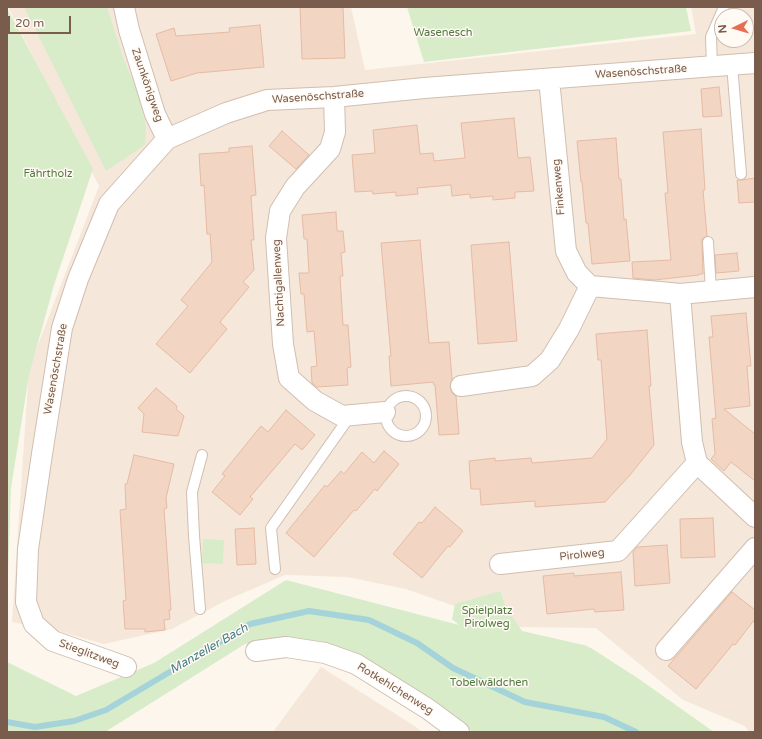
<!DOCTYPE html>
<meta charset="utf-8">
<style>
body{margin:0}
#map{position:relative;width:762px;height:739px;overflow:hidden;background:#fdf6ec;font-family:"Varela Round",sans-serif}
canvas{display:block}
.frame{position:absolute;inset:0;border:8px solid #7a5c4d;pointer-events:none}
.north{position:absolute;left:714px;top:8px;width:40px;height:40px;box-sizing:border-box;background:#fffaf3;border:1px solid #cabbb1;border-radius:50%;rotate:265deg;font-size:11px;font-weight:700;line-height:16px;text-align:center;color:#7a5c4d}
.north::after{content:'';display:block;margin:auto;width:14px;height:18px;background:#e76f51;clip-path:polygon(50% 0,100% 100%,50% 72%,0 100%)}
.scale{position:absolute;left:8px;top:16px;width:63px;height:18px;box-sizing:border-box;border:2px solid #7a5c4d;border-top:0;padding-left:5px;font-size:12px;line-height:14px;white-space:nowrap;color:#7a5c4d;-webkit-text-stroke:3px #fffaf3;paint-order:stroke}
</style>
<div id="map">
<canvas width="762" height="739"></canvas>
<div class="frame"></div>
<div class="north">N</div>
<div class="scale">20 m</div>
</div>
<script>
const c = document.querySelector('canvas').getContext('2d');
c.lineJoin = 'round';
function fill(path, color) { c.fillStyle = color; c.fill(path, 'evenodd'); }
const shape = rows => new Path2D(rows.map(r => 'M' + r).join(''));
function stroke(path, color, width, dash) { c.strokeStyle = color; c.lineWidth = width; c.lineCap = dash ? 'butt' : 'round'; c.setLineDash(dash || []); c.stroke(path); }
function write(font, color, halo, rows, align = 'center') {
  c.font = font + ' "Varela Round",sans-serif'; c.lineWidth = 3; c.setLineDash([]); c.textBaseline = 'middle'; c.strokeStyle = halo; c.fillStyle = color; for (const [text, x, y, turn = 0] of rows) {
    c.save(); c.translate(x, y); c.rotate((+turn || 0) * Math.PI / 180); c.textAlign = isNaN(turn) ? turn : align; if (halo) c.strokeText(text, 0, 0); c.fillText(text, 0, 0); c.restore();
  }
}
fill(shape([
 [8,7,351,7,365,70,696,34,691,7,755,7,755,732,749,732,745,726,683,700,596,628,514,627,406,589,347,577,285,575,227,600,172,629,104,644,57,631,12,622,29,368,99,186],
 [722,16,746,16,746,40,722,40],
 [321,667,413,725,423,732,273,732]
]), '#f5e8da');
fill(shape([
 [24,7,107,7,124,60,137,90,146,125,145,145,106,171],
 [407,7,686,7,691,31,424,62],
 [7,8,93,169,54,285,29,375,11,488,7,602],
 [203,539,224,540,223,564,202,563],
 [286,580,459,625,452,619,455,604,500,591,506,607,522,631,588,646,588,647,591,648,639,679,714,732,473,732,397,678,362,655,317,642,282,639,245,644,105,732,7,732,7,662,76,696,154,663]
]), '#d8ecc9');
stroke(shape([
 [7,722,35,727,74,721,106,710,250,624,309,611,369,620,417,643,453,668,525,702,604,717,636,732]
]), '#a5d3da', 6);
const building = shape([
 [300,7,343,7,345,58,302,59,300,7],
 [260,25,264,67,197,73,171,81,156,34,174,28,176,36,230,32,229,28,260,25],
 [719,87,722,116,703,117,701,89,719,87],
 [514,118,518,158,530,157,534,191,515,192,515,198,493,200,493,196,470,198,470,194,452,196,451,185,417,188,418,194,396,196,396,192,373,194,372,191,355,192,352,155,375,153,373,130,417,125,420,154,433,153,434,161,465,158,461,123,514,118],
 [701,129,705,190,703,190,707,236,702,239,702,242,703,274,699,274,699,275,654,280,633,278,632,262,671,260,665,193,668,193,663,132,701,129],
 [282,131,309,155,296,169,269,146,282,131],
 [616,138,619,179,621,179,624,220,626,219,630,261,592,264,588,223,586,223,582,182,581,182,577,141,616,138],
 [252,146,256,195,251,196,254,240,251,240,254,270,243,282,249,287,220,322,227,329,190,373,156,344,188,306,181,300,212,262,210,234,207,234,204,185,201,186,199,154,229,152,229,148,252,146],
 [755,178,755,202,739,203,737,180,742,180,755,178],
 [336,212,337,231,343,231,345,252,341,253,343,276,340,276,343,325,348,325,351,367,347,368,348,385,317,387,312,383,311,367,317,366,314,331,307,332,304,294,301,294,299,273,309,273,307,239,304,239,302,215,336,212],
 [420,240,429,343,449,342,452,379,450,387,452,393,456,396,459,434,439,435,435,385,434,385,433,382,391,386,389,356,391,356,381,243,420,240],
 [509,242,517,341,478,344,471,245,509,242],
 [737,253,739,271,716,273,715,255,737,253],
 [746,313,751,366,747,366,750,406,724,409,755,434,755,481,731,462,724,471,711,459,715,454,712,419,716,418,709,337,713,337,711,316,746,313],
 [647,330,651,386,649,386,654,445,630,475,605,502,535,507,535,501,481,505,480,489,471,489,469,461,495,458,495,461,531,458,532,463,592,458,607,439,601,360,598,360,596,334,647,330],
 [156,388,177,406,176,409,184,416,178,436,142,432,144,414,138,408,156,388],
 [286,410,315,435,302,450,295,444,250,497,253,499,240,515,212,492,225,476,222,474,261,426,268,432,286,410],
 [384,451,399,464,377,491,375,489,356,511,354,510,314,557,286,533,325,485,327,487,341,471,344,474,362,452,374,463,384,451],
 [134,455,174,464,166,498,167,508,164,509,171,610,169,610,170,619,164,620,165,630,145,632,145,629,125,629,123,601,126,600,120,510,126,509,125,484,127,484,134,455],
 [435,507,463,531,450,547,448,546,422,578,393,554,419,522,422,523,435,507],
 [713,518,715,557,681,558,680,519,713,518],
 [254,528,256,564,237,565,235,529,254,528],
 [667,545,670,583,635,586,633,552,637,547,667,545],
 [621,572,624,610,595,612,594,609,547,614,543,576,574,573,574,576,621,572],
 [732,592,755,610,755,619,735,645,733,644,696,689,668,666,732,592]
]);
fill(building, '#f3d5c3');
stroke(building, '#e6bba3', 1);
const service = shape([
 [732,65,741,174],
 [712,67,711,37,724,7],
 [708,242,711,291],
 '386 416a20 20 0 1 1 40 0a20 20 0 1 1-40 0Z',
 [275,569,271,528,350,416],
 [200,609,194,536,192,492,202,455]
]);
const minor = shape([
 [124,7,129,30,155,114,167,139],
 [549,79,566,251,577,273,590,286,660,292,680,294,755,287],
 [334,97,335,132,330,149,295,187,280,211,276,238,283,344,289,378,315,401,342,416,385,412],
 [680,294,692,442,697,463,755,517],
 [461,386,532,376,550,360,569,329,590,286],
 [500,564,618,551,697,463],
 [666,650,755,548],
 [256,651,286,647,325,653,356,664,428,709,459,732],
 [126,667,53,641,34,624,26,602,28,549,42,454,62,328,78,279,109,204,167,139,226,113,267,100,334,97,424,88,755,63]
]);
stroke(service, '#d1beb0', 12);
stroke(minor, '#d1beb0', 22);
stroke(service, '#fff', 10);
stroke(minor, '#fff', 20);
write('11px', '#537a41', '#fffaf3', [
 ["Wasenesch",443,33],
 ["Fährtholz",48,174],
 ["Spielplatz",487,611],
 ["Pirolweg",487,624],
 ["Tobelwäldchen",489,683]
]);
write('11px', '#7a5c4d', '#fffaf3', [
 ["Wasenöschstraße",641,72,-4],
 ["Zaunkönigweg",147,85,71],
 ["Wasenöschstraße",318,97,-4],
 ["Finkenweg",559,187,-95],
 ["Nachtigallenweg",279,283,-93],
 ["Wasenöschstraße",56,369,-80],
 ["Pirolweg",582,555,-6],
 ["Stieglitzweg",89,654,20],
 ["Rotkehlchenweg",395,689,32]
]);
write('italic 12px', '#437c86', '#fffaf3', [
 ["Manzeller Bach",209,649,-30]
]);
</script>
